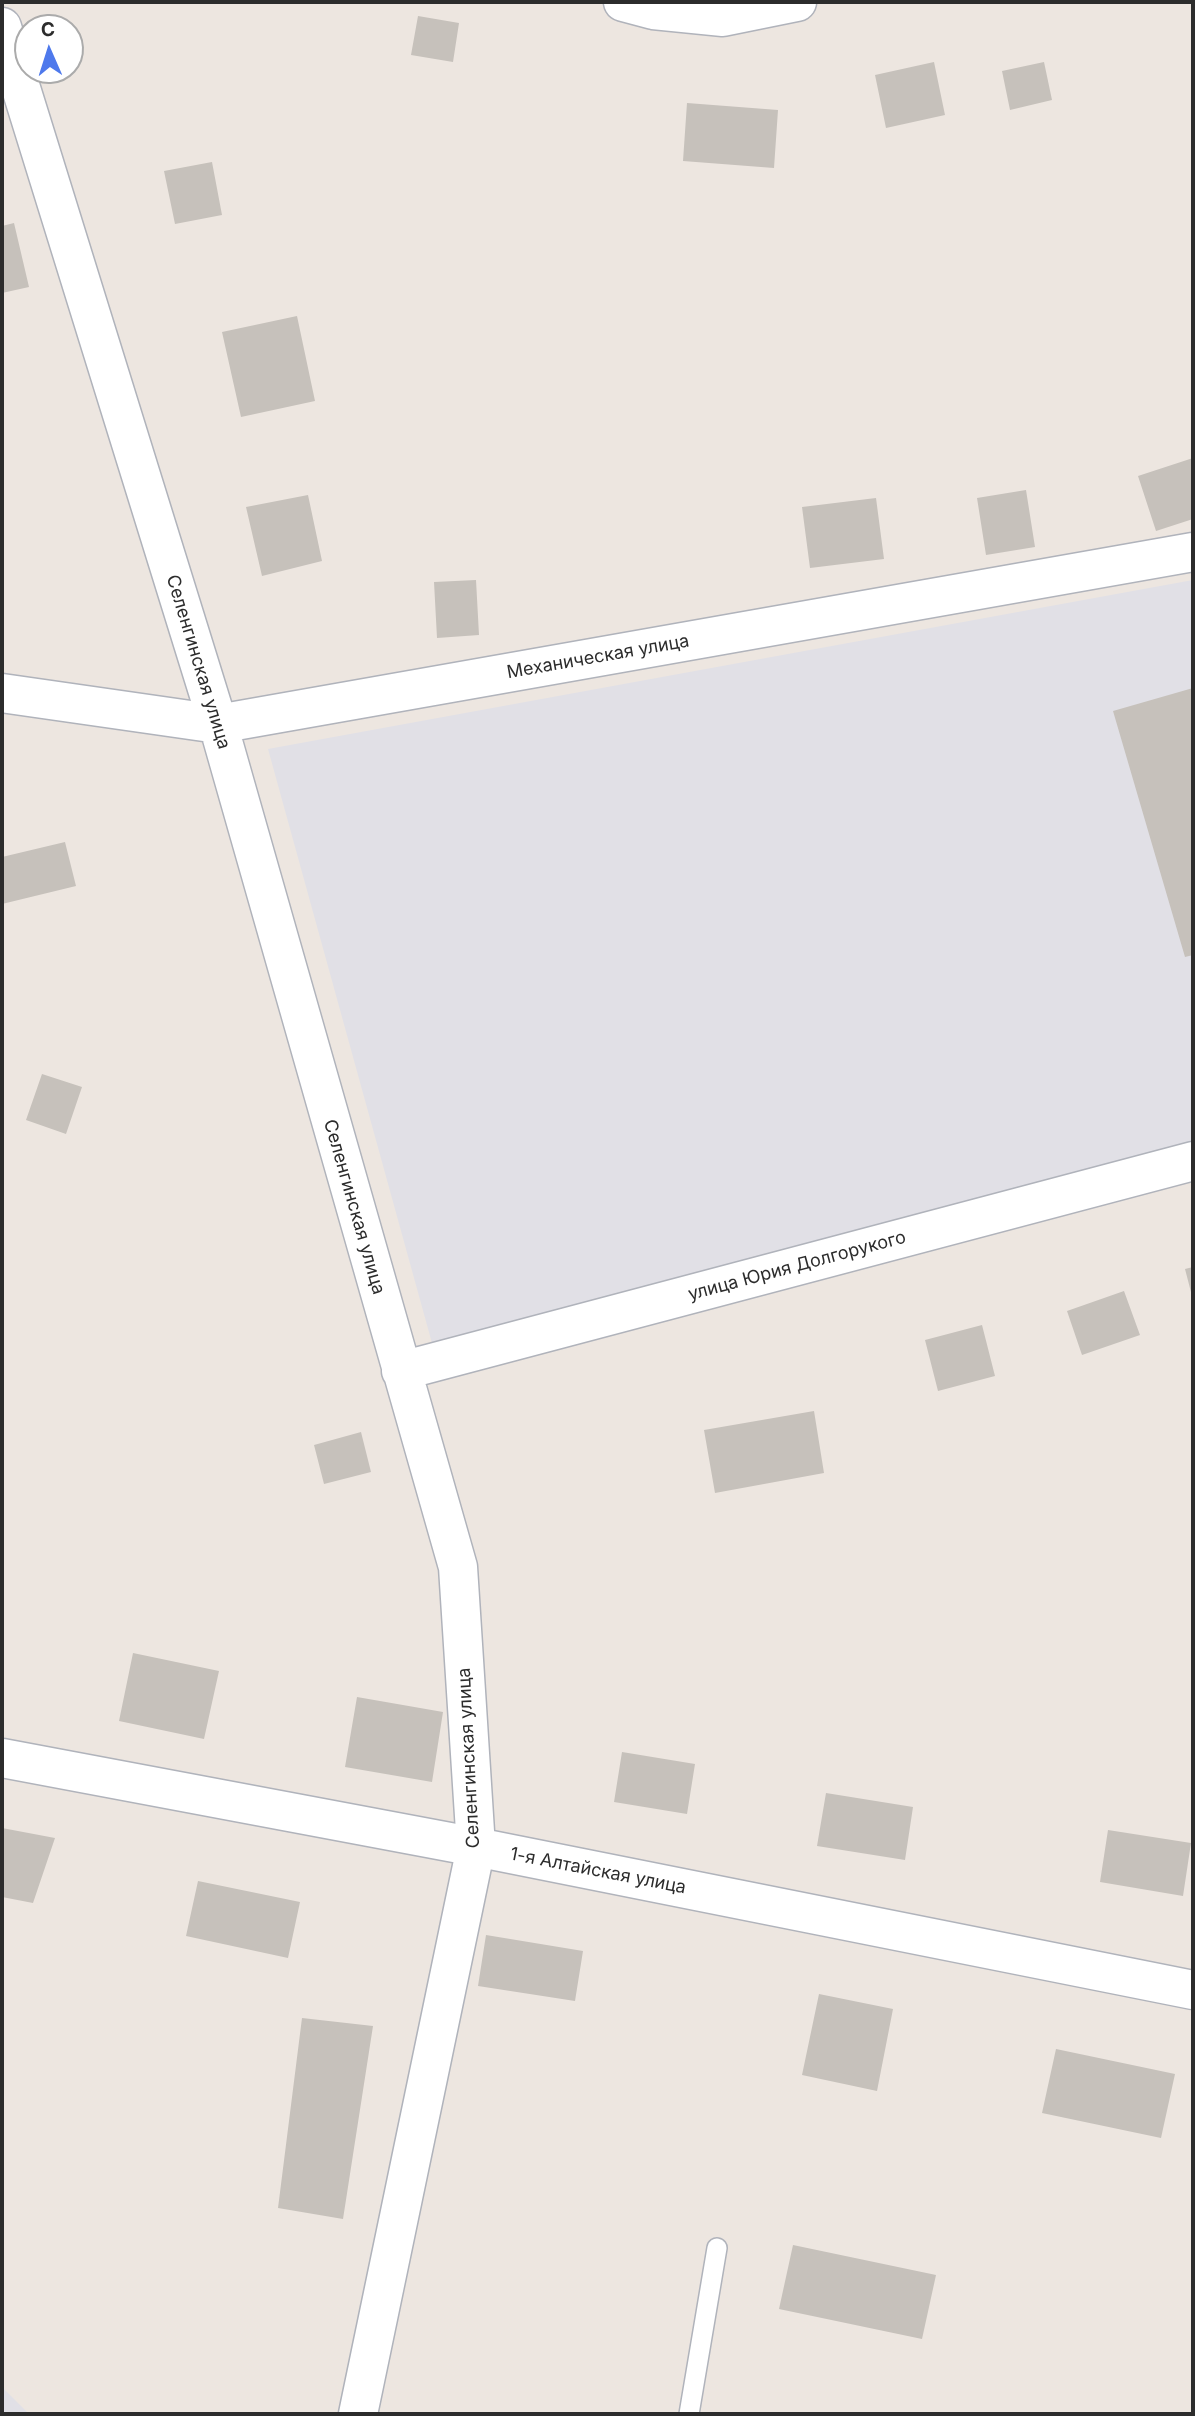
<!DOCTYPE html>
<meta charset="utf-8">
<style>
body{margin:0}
#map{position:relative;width:1195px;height:2416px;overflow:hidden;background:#ede6e0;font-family:Inter,sans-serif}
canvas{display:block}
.frame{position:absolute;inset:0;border:4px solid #2c2c2c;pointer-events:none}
.north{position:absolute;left:14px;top:14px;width:70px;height:70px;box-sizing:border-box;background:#fff;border:2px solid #ababab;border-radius:50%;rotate:357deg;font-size:19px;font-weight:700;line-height:28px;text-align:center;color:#2c2c2c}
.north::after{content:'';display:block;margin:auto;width:24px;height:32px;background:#4e79ec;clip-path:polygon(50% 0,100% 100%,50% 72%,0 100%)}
</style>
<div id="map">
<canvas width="1195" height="2416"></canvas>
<div class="frame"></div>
<div class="north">С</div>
</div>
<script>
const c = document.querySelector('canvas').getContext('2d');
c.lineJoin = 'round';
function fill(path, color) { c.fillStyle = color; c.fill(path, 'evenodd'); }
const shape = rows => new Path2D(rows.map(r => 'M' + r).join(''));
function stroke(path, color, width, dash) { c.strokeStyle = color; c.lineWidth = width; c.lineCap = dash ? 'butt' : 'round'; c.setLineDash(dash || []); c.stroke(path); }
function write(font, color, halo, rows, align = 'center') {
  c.font = font + ' Inter,sans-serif'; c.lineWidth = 6; c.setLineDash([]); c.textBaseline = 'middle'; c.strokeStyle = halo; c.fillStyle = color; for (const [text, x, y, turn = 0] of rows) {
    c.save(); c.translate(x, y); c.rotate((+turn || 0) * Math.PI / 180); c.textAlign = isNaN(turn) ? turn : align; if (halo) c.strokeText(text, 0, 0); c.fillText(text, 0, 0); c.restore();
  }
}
fill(shape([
 [1193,580,1193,1153,435,1354,268,749],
 [2,2387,29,2414,2,2414]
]), '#e1e0e6');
fill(shape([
 [418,16,459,23,453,62,411,55],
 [934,62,945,115,886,128,875,75],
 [1044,62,1052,100,1010,110,1002,71],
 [687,103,778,110,774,168,683,161],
 [212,162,222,215,175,224,164,171],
 [14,223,29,287,2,293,2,226],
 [297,316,315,401,241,417,222,332],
 [1193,458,1193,519,1156,531,1138,476],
 [1026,490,1035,547,986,555,977,498],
 [308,495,322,561,262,576,246,507],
 [876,498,884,559,810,568,802,507],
 [476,580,479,635,437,638,434,582],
 [1193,688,1193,955,1185,957,1113,711],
 [65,842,76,886,2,904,2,857],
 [42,1074,82,1087,66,1134,26,1120],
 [1193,1267,1193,1296,1192,1296,1185,1269],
 [1124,1291,1140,1335,1082,1355,1067,1311],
 [982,1325,995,1376,938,1391,925,1340],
 [814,1411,824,1473,715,1493,704,1430],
 [361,1432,371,1472,324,1484,314,1445],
 [133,1653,219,1671,204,1739,119,1721],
 [357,1697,443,1712,432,1782,345,1767],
 [622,1752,695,1764,687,1814,614,1802],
 [826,1793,913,1807,905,1860,817,1846],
 [2,1828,55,1838,33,1903,2,1897],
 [1108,1830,1191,1843,1183,1896,1100,1882],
 [198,1881,300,1902,288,1958,186,1936],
 [486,1935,583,1951,575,2001,478,1986],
 [819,1994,893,2009,877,2091,802,2075],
 [302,2018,373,2026,343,2219,278,2208],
 [1056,2049,1175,2074,1161,2138,1042,2113],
 [793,2245,936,2275,922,2339,779,2309]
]), '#c6c1bb');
const service = shape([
 [689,2414,717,2248]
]);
const minor = shape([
 [623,2,653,10,723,17,797,2],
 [2,27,218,724,458,1567,476,1847,358,2414],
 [2,693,218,724,1193,552],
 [401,1371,1193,1161],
 [2,1758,476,1847,1193,1990]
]);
stroke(service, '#b0b3bb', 22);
stroke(minor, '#b0b3bb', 41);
stroke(service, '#fff', 19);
stroke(minor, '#fff', 38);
write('18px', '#2c2c2c', '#fff', [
 ["Механическая улица",598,657,-10],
 ["Селенгинская улица",198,662,73],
 ["Селенгинская улица",354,1207,74],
 ["улица Юрия Долгорукого",797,1266,-15],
 ["Селенгинская улица",469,1758,-93],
 ["1-я Алтайская улица",598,1871,11]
]);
</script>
